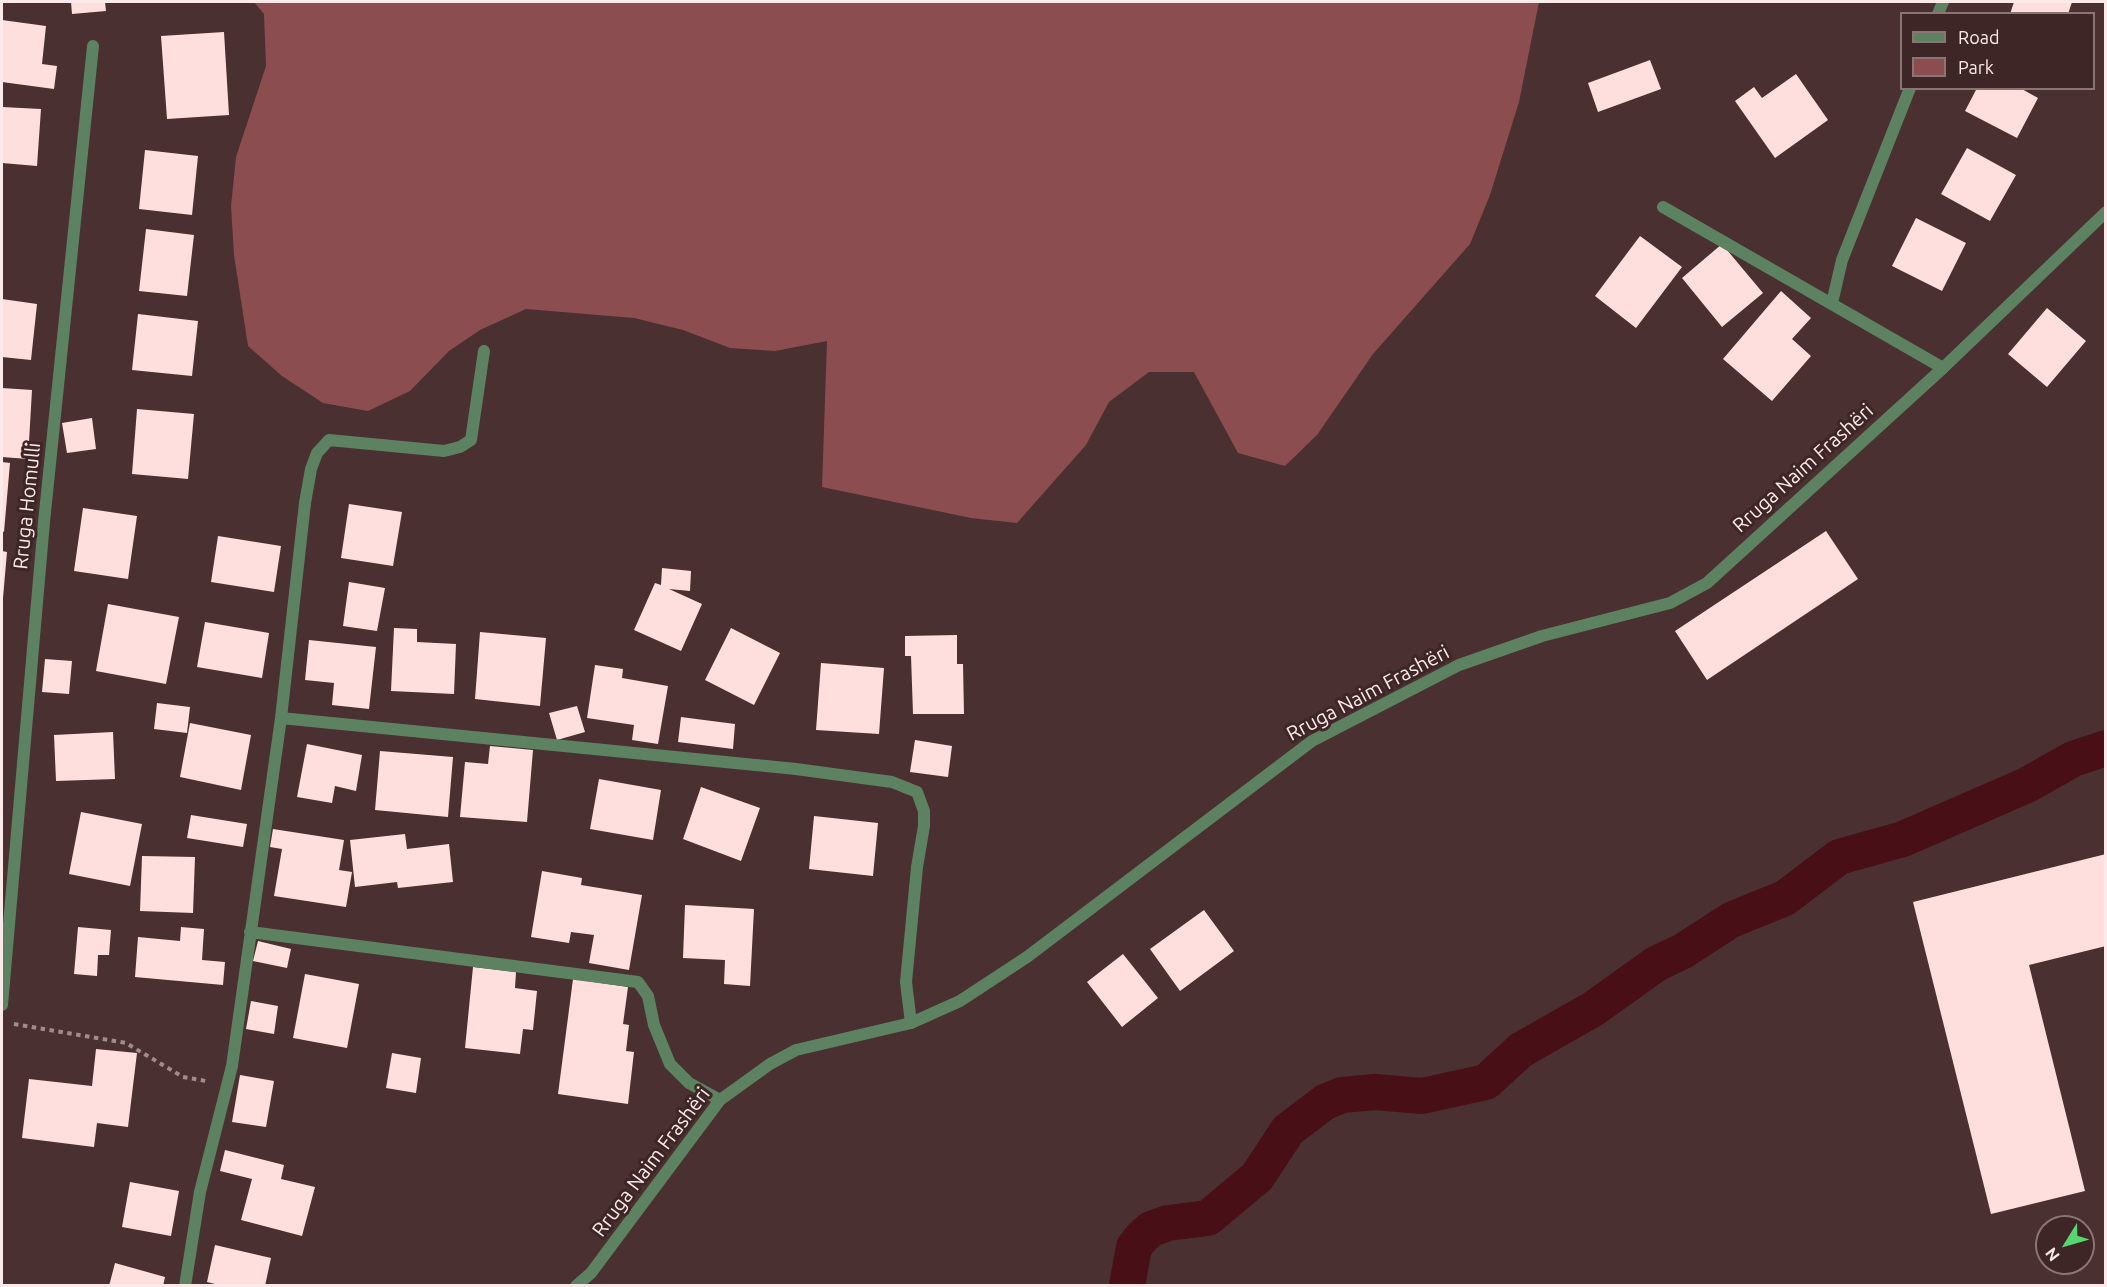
<!DOCTYPE html>
<meta charset="utf-8">
<style>
body{margin:0}
#map{position:relative;width:2107px;height:1287px;overflow:hidden;background:#4a3030;font-family:Ubuntu,sans-serif}
canvas{display:block}
.frame{position:absolute;inset:0;border:3px solid #fbeae9;pointer-events:none}
.legend{position:absolute;left:1900px;top:12px;width:195px;height:78px;box-sizing:border-box;background:#3f2626;border:2px solid #8a7474;margin:0;padding:8px 10px;list-style:none;font-size:18px;color:#fbeae9}
.legend li{display:flex;align-items:center;gap:12px;height:30px}
.legend b{width:30px;border:2px solid #8a7474}
.north{position:absolute;left:2035px;top:1215px;width:60px;height:60px;box-sizing:border-box;background:#3f2626;border:2px solid #8a7474;border-radius:50%;rotate:233deg;font-size:16px;font-weight:700;line-height:24px;text-align:center;color:#fbeae9}
.north::after{content:'';display:block;margin:auto;width:21px;height:27px;background:#57d570;clip-path:polygon(50% 0,100% 100%,50% 72%,0 100%)}
</style>
<div id="map">
<canvas width="2107" height="1287"></canvas>
<div class="frame"></div>
<ul class="legend">
<li><b style="height:8px;background:#5d8261"></b>Road</li>
<li><b style="height:16px;background:#8b4d4f"></b>Park</li>
</ul>
<div class="north">N</div>
</div>
<script>
const c = document.querySelector('canvas').getContext('2d');
c.lineJoin = 'round';
function fill(path, color) { c.fillStyle = color; c.fill(path, 'evenodd'); }
const shape = rows => new Path2D(rows.map(r => 'M' + r).join(''));
function stroke(path, color, width, dash) { c.strokeStyle = color; c.lineWidth = width; c.lineCap = dash ? 'butt' : 'round'; c.setLineDash(dash || []); c.stroke(path); }
function write(font, color, halo, rows, align = 'center') {
  c.font = font + ' Ubuntu,sans-serif'; c.lineWidth = 6; c.setLineDash([]); c.textBaseline = 'middle'; c.strokeStyle = halo; c.fillStyle = color; for (const [text, x, y, turn = 0] of rows) {
    c.save(); c.translate(x, y); c.rotate((+turn || 0) * Math.PI / 180); c.textAlign = isNaN(turn) ? turn : align; if (halo) c.strokeText(text, 0, 0); c.fillText(text, 0, 0); c.restore();
  }
}
fill(shape([
 [254,2,1539,2,1519,102,1490,195,1470,244,1373,354,1317,435,1285,466,1238,453,1194,372,1149,372,1109,402,1086,445,1017,523,971,518,822,487,827,341,775,351,730,348,683,330,634,318,526,309,480,330,449,351,410,391,368,411,323,403,282,376,248,346,234,255,231,206,236,157,266,66,264,14]
]), '#8b4d4f');
stroke(shape([
 [1127,1286,1134,1247,1142,1237,1151,1229,1168,1223,1208,1218,1257,1177,1288,1130,1325,1102,1342,1095,1375,1092,1422,1096,1486,1082,1521,1050,1593,1009,1656,964,1683,951,1731,920,1785,898,1839,857,1903,839,2027,785,2073,759,2106,748]
]), '#480f16', 36);
fill(shape([
 [71,2,105,2,106,11,72,14],
 [2014,2,2072,2,2068,14,2010,14],
 [2,20,46,26,42,64,57,66,54,89,2,82],
 [224,32,229,115,167,119,161,36],
 [1650,60,1661,89,1598,112,1588,83],
 [1796,74,1828,120,1775,158,1735,101,1754,87,1762,98],
 [1977,88,2020,88,2038,98,2017,138,1965,111],
 [2,107,41,109,37,166,2,163],
 [1967,148,2016,175,1990,221,1941,194],
 [145,150,198,156,192,215,139,209],
 [1916,218,1966,243,1942,291,1892,266],
 [146,229,194,235,187,296,139,291],
 [1640,236,1682,267,1636,328,1595,296],
 [1722,244,1763,293,1722,327,1682,278],
 [1781,291,1811,318,1792,339,1811,356,1772,401,1723,359],
 [2,299,37,304,31,360,2,357],
 [2047,308,2086,341,2047,387,2008,354],
 [138,314,198,321,192,376,132,370],
 [2,388,32,390,28,459,2,457],
 [137,409,194,414,188,479,132,474],
 [92,418,96,449,67,453,62,423],
 [2,462,10,463,4,532,2,531],
 [349,504,402,512,393,566,341,558],
 [83,508,137,516,128,579,74,571],
 [1826,531,1858,579,1707,680,1675,631],
 [218,536,281,546,274,592,211,582],
 [2,551,7,552,3,598,2,598],
 [662,568,691,571,690,591,669,589,702,604,681,651,634,630,655,583,661,585],
 [349,582,385,588,377,631,343,626],
 [108,604,179,617,166,684,96,671],
 [205,622,269,633,262,678,197,667],
 [394,628,417,629,417,642,456,644,454,694,391,691],
 [731,628,780,653,754,705,705,680],
 [480,632,546,638,540,706,475,699],
 [957,635,957,664,963,664,964,714,913,714,911,656,905,656,905,636],
 [309,640,376,647,369,709,332,705,334,683,305,680],
 [45,659,72,661,69,694,42,692],
 [821,663,884,668,879,734,816,730],
 [595,665,623,669,622,678,668,686,658,744,632,740,634,725,587,718],
 [157,703,190,707,187,733,154,729],
 [577,706,585,732,557,740,549,713],
 [681,717,735,724,733,749,678,742],
 [190,723,251,735,241,790,180,777],
 [113,732,115,779,56,781,54,735],
 [915,740,952,746,948,777,910,772],
 [307,744,362,755,356,791,335,786,332,803,297,797],
 [490,746,533,750,527,822,460,817,465,762,488,764],
 [380,751,453,757,448,817,375,810],
 [599,779,661,790,653,840,590,829],
 [701,787,760,808,741,861,683,839],
 [81,812,142,824,130,886,69,874],
 [191,815,247,824,243,847,187,838],
 [814,816,878,823,873,876,809,869],
 [273,829,344,840,339,870,352,872,346,907,274,896,282,849,270,847],
 [405,834,407,849,449,844,453,882,398,888,397,882,355,887,350,840],
 [2106,854,2106,946,2029,965,2085,1191,1991,1214,1913,902],
 [142,856,195,857,193,913,140,911],
 [542,871,582,878,581,885,642,895,629,970,589,963,594,935,571,932,569,943,531,937],
 [685,905,754,909,750,986,724,984,725,960,683,958],
 [1204,910,1234,951,1180,991,1150,949],
 [78,927,111,930,109,955,98,955,97,976,74,974],
 [181,927,204,929,202,960,225,962,223,985,135,977,138,937,180,941],
 [258,941,291,949,287,968,253,961],
 [1123,954,1158,998,1122,1027,1087,982],
 [473,967,516,972,515,988,537,991,533,1030,523,1029,520,1054,465,1048],
 [305,974,359,984,347,1048,293,1038],
 [573,979,628,987,623,1024,629,1025,626,1051,634,1052,628,1104,558,1094],
 [251,1001,278,1006,274,1034,246,1029],
 [96,1049,137,1053,128,1127,97,1123,94,1147,22,1138,29,1079,92,1086],
 [392,1053,421,1058,416,1093,386,1088],
 [240,1075,274,1081,266,1127,232,1122],
 [225,1150,284,1165,281,1179,315,1187,302,1236,241,1220,252,1179,220,1171],
 [130,1182,179,1191,171,1236,122,1227],
 [215,1245,271,1258,265,1286,223,1286,207,1282],
 [115,1263,165,1277,163,1286,109,1286]
]), '#fedfde');
stroke(shape([
 [14,1024,126,1043,183,1077,206,1081]
]), '#a18b8b', 4, [4.5, 4.5]);
stroke(shape([
 [1938,14,1943,2],
 [1663,207,1943,368],
 [1832,303,1842,260,1910,88],
 [305,503,311,469,317,453,329,440,444,451,460,447,471,440,484,351]
]), '#5d8261', 12);
stroke(shape([
 [281,718,796,769,892,782,917,792,924,811,924,826,917,867,906,982,911,1023],
 [250,932,638,982,648,996,654,1025,670,1064,689,1083,720,1100],
 [2,1005,44,522,93,46],
 [185,1286,200,1192,232,1066,281,718,305,503]
]), '#5d8261', 12);
stroke(shape([
 [576,1286,591,1273,720,1100,770,1064,796,1050,911,1023,960,1001,1027,957,1312,741,1459,665,1542,636,1670,603,1707,583,1943,368,2106,212]
]), '#5d8261', 12);
write('20px', '#fbeae9', '#3f2626', [
 ["Rruga Naim Frashëri",1803,468,-42],
 ["Rruga Homulli",27,506,-84],
 ["Rruga Naim Frashëri",1368,693,-28],
 ["Rruga Naim Frashëri",651,1162,-53]
]);
</script>
